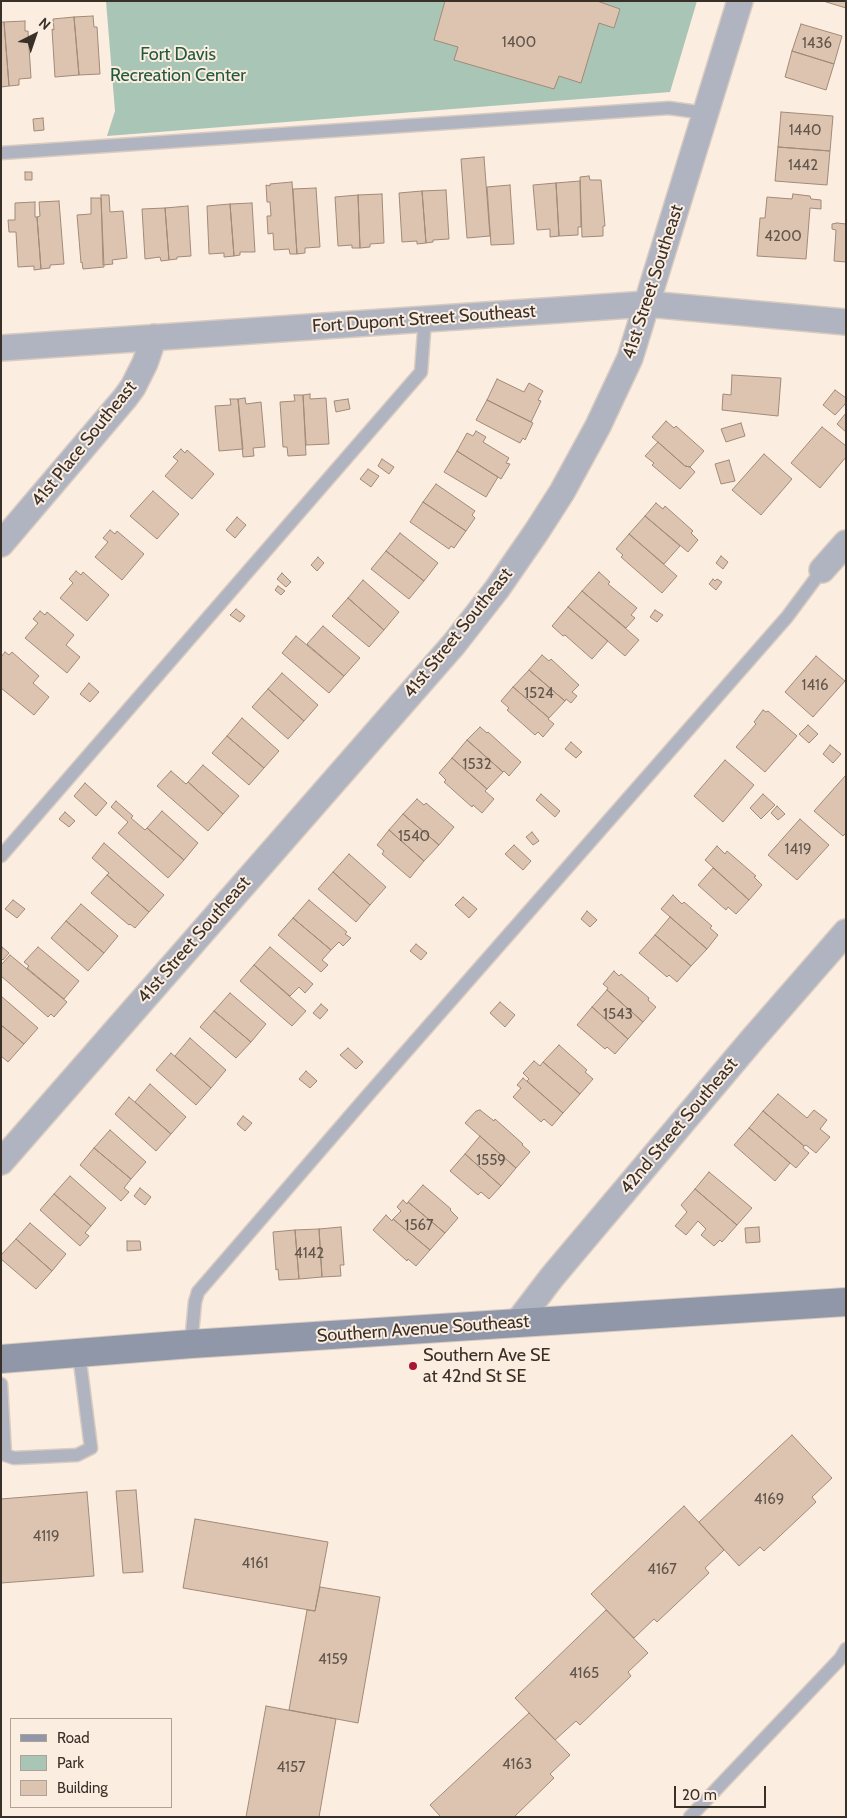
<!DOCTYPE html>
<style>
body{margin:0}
#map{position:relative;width:847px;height:1818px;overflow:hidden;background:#fcede1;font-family:Cabin,sans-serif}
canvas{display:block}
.frame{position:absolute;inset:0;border:2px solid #393028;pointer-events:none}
.legend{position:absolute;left:10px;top:1718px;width:162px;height:90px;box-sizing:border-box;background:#fcede1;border:1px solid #aea197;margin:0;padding:6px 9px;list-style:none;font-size:15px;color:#393028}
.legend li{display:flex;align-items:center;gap:10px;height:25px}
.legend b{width:25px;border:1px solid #aea197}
.north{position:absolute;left:10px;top:10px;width:50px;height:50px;-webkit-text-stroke:4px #fcede1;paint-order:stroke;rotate:41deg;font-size:14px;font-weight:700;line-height:20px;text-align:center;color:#393028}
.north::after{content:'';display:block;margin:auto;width:18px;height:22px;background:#393028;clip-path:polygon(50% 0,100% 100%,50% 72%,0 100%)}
.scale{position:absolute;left:674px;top:1786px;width:92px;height:22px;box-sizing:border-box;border:2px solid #393028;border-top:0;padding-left:6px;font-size:15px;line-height:18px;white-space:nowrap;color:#393028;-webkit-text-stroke:4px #fcede1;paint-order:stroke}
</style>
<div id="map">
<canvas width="847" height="1818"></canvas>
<div class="frame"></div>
<ul class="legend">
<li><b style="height:6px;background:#9097a8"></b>Road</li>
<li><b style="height:14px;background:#a9c5b5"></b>Park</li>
<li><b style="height:14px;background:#ddc4b1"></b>Building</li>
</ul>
<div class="north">N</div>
<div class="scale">20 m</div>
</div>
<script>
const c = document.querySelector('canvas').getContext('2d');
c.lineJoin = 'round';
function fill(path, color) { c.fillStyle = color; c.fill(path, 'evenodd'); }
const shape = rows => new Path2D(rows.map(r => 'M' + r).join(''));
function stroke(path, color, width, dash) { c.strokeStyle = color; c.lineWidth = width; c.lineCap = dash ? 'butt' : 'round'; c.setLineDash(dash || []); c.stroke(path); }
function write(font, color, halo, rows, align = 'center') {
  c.font = font + ' Cabin,sans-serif'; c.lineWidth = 4; c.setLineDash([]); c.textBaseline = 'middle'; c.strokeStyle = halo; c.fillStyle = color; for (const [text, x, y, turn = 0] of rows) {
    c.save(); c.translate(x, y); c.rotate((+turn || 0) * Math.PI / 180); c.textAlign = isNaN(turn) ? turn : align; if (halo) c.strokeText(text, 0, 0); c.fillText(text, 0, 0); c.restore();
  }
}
fill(shape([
 [106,1,697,1,670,92,107,136,115,111]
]), '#a9c5b5');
const building = shape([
 [445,1,597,1,620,9,614,28,599,23,581,83,559,76,554,89,454,60,458,47,434,40,445,1],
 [823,1,846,1,846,8,823,1],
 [93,16,94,27,97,27,100,74,79,75,74,17,93,16],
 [74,17,79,75,55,77,52,29,54,30,53,19,74,17],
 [25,21,25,31,28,31,31,78,19,79,19,85,9,86,4,22,25,21],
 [1,22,4,22,9,86,1,87,1,22],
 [801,24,842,36,834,64,792,51,801,24],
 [792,51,834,64,826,90,785,77,792,51],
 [781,112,833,116,830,151,778,147,781,112],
 [43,118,44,130,34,131,33,119,43,118],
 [778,147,830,151,827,185,775,181,778,147],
 [484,157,490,236,467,238,461,159,484,157],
 [25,172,32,172,32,180,25,180,25,172],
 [589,176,590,180,601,180,605,226,603,226,603,236,582,237,580,177,589,176],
 [580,181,581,227,578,227,578,235,559,236,556,183,580,181],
 [292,182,297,254,290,254,289,249,274,250,273,233,268,234,267,216,271,216,270,202,267,202,266,185,270,186,270,184,292,182],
 [556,183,559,236,550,237,550,229,537,230,533,185,556,183],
 [510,185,514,244,491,245,487,187,510,185],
 [316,188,320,247,305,248,305,253,297,254,293,189,316,188],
 [446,190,449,239,433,240,433,242,426,243,422,191,446,190],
 [422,191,426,243,417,244,417,241,402,242,399,193,422,191],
 [382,194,384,243,370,244,370,247,360,248,358,195,382,194],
 [793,194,810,196,811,199,821,200,821,209,810,208,806,259,757,256,760,218,765,218,767,197,792,199,793,194],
 [101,195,109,195,110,212,123,211,127,258,112,260,113,264,103,265,101,195],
 [358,195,360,248,352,248,352,245,338,246,335,197,358,195],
 [91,198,101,198,104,267,83,269,82,262,81,263,77,215,91,214,91,198],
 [59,201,64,264,50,265,50,268,41,269,37,217,40,216,39,202,59,201],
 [35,202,35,217,37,217,41,269,34,270,34,266,18,267,16,232,9,232,8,220,15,220,15,203,35,202],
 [252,203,255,252,240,252,240,255,234,256,230,204,252,203],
 [230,204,234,256,224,257,224,253,209,254,207,206,230,204],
 [188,206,191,256,177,257,177,259,169,260,165,208,188,206],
 [165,208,169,260,161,261,160,257,145,259,142,209,165,208],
 [837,223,846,224,846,262,834,261,836,230,832,229,832,224,837,223],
 [732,375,781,378,778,416,722,410,723,394,731,395,732,375],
 [497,379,524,392,529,383,543,391,538,400,541,401,531,422,487,400,497,379],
 [835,390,846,398,846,403,835,415,823,405,835,390],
 [310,394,310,399,326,398,329,444,306,445,303,395,310,394],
 [294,395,303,395,306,455,288,456,287,447,283,447,280,402,295,401,294,395],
 [245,398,246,404,261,402,265,447,253,448,254,456,243,457,238,399,245,398],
 [230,399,238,399,243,449,219,451,215,406,231,405,230,399],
 [348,399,350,409,336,412,334,401,348,399],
 [487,400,533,423,525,440,523,438,520,443,476,420,487,400],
 [846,413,846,432,837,424,846,413],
 [666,421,674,428,676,426,704,451,690,467,685,466,652,437,666,421],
 [741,423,745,436,726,442,721,429,741,423],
 [822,427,846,446,846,457,820,488,791,463,822,427],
 [476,431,486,437,483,442,509,458,506,463,510,464,501,479,457,451,467,433,473,436,476,431],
 [658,442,685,466,690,467,695,472,680,489,652,465,654,463,645,456,658,442],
 [181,449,185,453,187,450,214,474,192,499,165,476,178,461,173,457,181,449],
 [457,451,498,477,486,497,444,472,457,451],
 [764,454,792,479,761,515,732,490,764,454],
 [382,459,394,467,389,474,378,466,382,459],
 [729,460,735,481,721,484,715,464,729,460],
 [368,469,379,476,371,487,360,479,368,469],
 [436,484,475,511,472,515,475,518,466,531,423,502,436,484],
 [153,491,179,514,157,539,130,516,153,491],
 [423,502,466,531,454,548,451,546,449,549,410,522,423,502],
 [656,503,663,509,665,506,693,531,691,533,698,540,688,552,645,516,656,503],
 [645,516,680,546,664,564,629,534,645,516],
 [237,517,246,525,235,538,226,530,237,517],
 [110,530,115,534,117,531,144,554,122,580,95,557,108,542,103,538,110,530],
 [400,533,438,563,424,581,386,551,400,533],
 [629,534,677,576,662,593,621,557,623,555,616,549,629,534],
 [386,551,424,581,409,599,371,569,386,551],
 [721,556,728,562,723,569,716,563,721,556],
 [318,557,324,563,317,571,311,565,318,557],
 [76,571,81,575,83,572,109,595,87,621,60,598,73,583,69,579,76,571],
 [599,572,610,582,608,584,637,608,631,615,635,618,626,628,582,591,599,572],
 [282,573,291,582,286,587,277,579,282,573],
 [713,579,715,581,717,579,722,582,716,590,709,584,713,579],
 [363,580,399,612,384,630,348,598,363,580],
 [278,586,285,591,281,595,275,590,278,586],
 [582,591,639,640,625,656,568,607,582,591],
 [348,598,384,630,369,647,332,616,348,598],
 [568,607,608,641,592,659,565,635,563,636,552,626,568,607],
 [236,609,245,616,240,622,230,615,236,609],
 [655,610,663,615,657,622,650,617,655,610],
 [40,611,45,615,47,612,74,635,66,645,80,657,67,673,25,638,38,623,33,619,40,611],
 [323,626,360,658,344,676,307,644,323,626],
 [296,636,344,676,329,693,282,653,296,636],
 [5,652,9,655,12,652,39,676,33,683,49,697,34,715,1,688,1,657,5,652],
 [542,655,549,661,551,659,579,685,572,692,577,696,571,703,566,699,565,701,529,670,542,655],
 [816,656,845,681,813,717,785,692,816,656],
 [529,670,565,701,549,718,513,687,529,670],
 [282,673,318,705,304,721,268,689,282,673],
 [89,683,99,692,90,702,80,694,89,683],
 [513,687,549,718,548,719,554,724,543,737,538,732,535,735,507,710,509,708,501,701,513,687],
 [268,689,304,721,288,739,252,707,268,689],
 [763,710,766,712,768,711,797,736,765,772,736,747,756,724,754,722,763,710],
 [242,718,279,751,264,768,227,736,242,718],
 [808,725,818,734,809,743,799,734,808,725],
 [480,727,487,733,488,732,521,762,509,776,504,771,503,772,467,740,480,727],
 [227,736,264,768,249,785,212,753,227,736],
 [467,740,503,772,487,789,452,758,467,740],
 [571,742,582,752,576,758,565,749,571,742],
 [830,745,841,754,833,763,823,754,830,745],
 [452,758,487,789,485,791,494,799,482,813,473,805,472,807,444,782,446,780,439,773,452,758],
 [725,760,754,785,723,822,694,796,725,760],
 [203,765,239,796,223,814,188,782,203,765],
 [171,771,186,784,188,782,223,814,208,831,157,786,171,771],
 [846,775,846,833,843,836,814,811,846,775],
 [85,783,107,803,96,816,74,796,85,783],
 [541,794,560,811,555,817,536,800,541,794],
 [763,794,775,805,761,819,750,808,763,794],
 [417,799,424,805,426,803,454,827,439,845,403,814,417,799],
 [116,801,133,816,131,818,145,830,147,828,184,860,168,878,118,833,128,822,111,807,116,801],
 [777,806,785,814,778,820,771,813,777,806],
 [162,811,198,843,184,860,147,828,162,811],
 [65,812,75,821,69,827,59,819,65,812],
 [403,814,439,845,424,861,389,830,403,814],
 [800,819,829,845,797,880,768,855,800,819],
 [389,830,424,861,410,878,382,854,384,851,377,845,389,830],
 [532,832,539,841,533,845,526,837,532,832],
 [104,843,164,895,149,912,107,875,109,873,92,858,104,843],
 [514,845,531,861,523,870,505,854,514,845],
 [717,846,725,854,727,851,756,876,754,877,762,885,749,900,705,860,717,846],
 [349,854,386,887,370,905,333,872,349,854],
 [713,868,749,900,736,914,728,907,726,910,698,885,713,868],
 [333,872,370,905,356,922,318,889,333,872],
 [107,875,149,912,135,928,130,924,129,925,91,893,107,875],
 [673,895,682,904,684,902,712,926,710,928,718,935,707,949,661,909,673,895],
 [463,897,477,909,469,918,455,905,463,897],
 [13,900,25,909,17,918,5,909,13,900],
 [309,900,347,932,345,934,351,938,343,946,339,942,331,950,293,918,309,900],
 [81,904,118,936,104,953,66,921,81,904],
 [587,911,597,920,590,927,581,919,587,911],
 [670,917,707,949,691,966,655,935,670,917],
 [293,918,331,950,322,960,328,965,321,972,278,935,293,918],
 [66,921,104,953,88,971,51,938,66,921],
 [655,935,691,966,677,982,669,975,667,977,639,953,655,935],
 [416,944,427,953,421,960,410,951,416,944],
 [2,947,9,953,3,960,1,958,2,947],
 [38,947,79,981,64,999,27,968,29,966,24,962,38,947],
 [270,947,313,984,305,993,299,987,290,996,254,965,270,947],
 [10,955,67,1002,54,1017,51,1014,48,1017,1,976,1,965,10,955],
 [254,965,306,1011,292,1026,240,981,254,965],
 [614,971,619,976,621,974,649,998,648,1000,656,1007,643,1022,607,990,608,988,603,984,614,971],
 [607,990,643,1022,628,1039,592,1007,607,990],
 [230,993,266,1024,251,1042,214,1011,230,993],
 [1,996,38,1028,24,1044,1,1025,1,996],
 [500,1002,515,1015,505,1027,490,1013,500,1002],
 [321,1004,328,1010,320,1019,313,1013,321,1004],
 [592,1007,628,1039,615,1054,607,1047,605,1049,577,1025,592,1007],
 [214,1011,251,1042,236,1058,200,1027,214,1011],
 [1,1025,24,1044,8,1062,1,1056,1,1025],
 [190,1038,226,1070,211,1088,175,1056,190,1038],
 [559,1045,587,1070,585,1072,593,1079,580,1094,543,1062,559,1045],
 [348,1048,363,1062,356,1069,340,1055,348,1048],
 [171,1053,211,1088,196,1105,156,1070,171,1053],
 [534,1061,540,1066,543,1062,580,1094,563,1113,527,1081,529,1079,523,1073,534,1061],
 [306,1071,317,1081,310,1088,299,1079,306,1071],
 [523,1078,563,1113,552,1126,544,1119,541,1122,513,1097,521,1088,517,1085,523,1078],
 [150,1084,186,1117,171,1134,135,1102,150,1084],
 [778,1094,807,1118,814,1110,827,1120,820,1129,830,1137,816,1153,806,1145,804,1146,763,1111,778,1094],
 [129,1097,171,1134,156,1151,115,1114,129,1097],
 [480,1110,494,1121,495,1119,523,1144,522,1145,530,1152,516,1168,465,1123,476,1111,480,1110],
 [763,1111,804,1146,803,1148,809,1153,796,1168,749,1128,763,1111],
 [243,1116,252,1123,245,1131,237,1124,243,1116],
 [749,1128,790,1163,775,1181,734,1145,749,1128],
 [110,1130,146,1162,131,1179,94,1148,110,1130],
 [480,1136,516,1168,501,1186,465,1154,480,1136],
 [94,1148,131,1179,124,1188,129,1192,121,1201,80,1165,94,1148],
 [465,1154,501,1186,489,1199,481,1192,478,1195,450,1171,465,1154],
 [709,1172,752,1208,737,1225,695,1189,709,1172],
 [70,1176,106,1208,91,1226,54,1194,70,1176],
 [423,1185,451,1209,450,1210,458,1218,445,1233,408,1202,423,1185],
 [140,1188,151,1197,145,1205,134,1196,140,1188],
 [695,1189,737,1225,722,1242,720,1240,714,1246,701,1235,706,1229,698,1221,686,1235,675,1226,687,1212,681,1205,695,1189],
 [54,1194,91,1226,85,1233,89,1236,80,1246,40,1210,54,1194],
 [403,1200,407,1204,408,1202,445,1233,430,1250,393,1219,401,1211,397,1207,403,1200],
 [386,1215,392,1221,393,1219,430,1250,416,1266,408,1259,407,1261,373,1230,386,1215],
 [30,1223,66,1254,52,1271,16,1239,30,1223],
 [341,1227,344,1265,340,1265,341,1276,322,1277,319,1229,341,1227],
 [759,1227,760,1242,746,1243,745,1228,759,1227],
 [319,1229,322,1277,299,1279,295,1230,319,1229],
 [295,1230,299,1279,279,1280,278,1269,276,1270,273,1232,295,1230],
 [16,1239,52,1271,36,1289,1,1259,1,1255,16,1239],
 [127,1241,140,1241,141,1250,127,1251,127,1241],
 [792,1435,832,1478,812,1497,816,1502,764,1551,760,1547,739,1566,699,1522,792,1435],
 [136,1490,143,1572,123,1573,116,1491,136,1490],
 [87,1492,94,1576,1,1583,1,1499,87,1492],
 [684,1506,724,1550,705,1568,709,1573,657,1622,654,1619,634,1638,591,1594,684,1506],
 [195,1519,328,1542,315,1611,183,1588,195,1519],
 [320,1587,380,1597,358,1723,289,1710,307,1610,315,1611,320,1587],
 [606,1610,648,1653,628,1672,631,1676,580,1725,576,1721,555,1740,515,1698,606,1610],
 [266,1706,336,1719,319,1817,246,1817,266,1706],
 [529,1713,570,1755,550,1774,554,1778,514,1817,441,1817,430,1805,529,1713]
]);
fill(building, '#ddc4b1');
stroke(building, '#a18a77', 1);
const lane = shape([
 [1,153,669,108,705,113],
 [1,856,421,372,425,319],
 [191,1344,195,1302,198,1292,368,1095,787,617,822,570],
 [1,1384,5,1455,14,1458,77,1455,91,1448,79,1354],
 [690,1817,840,1659,846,1649]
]);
const street = shape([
 [1,348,647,304,846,322],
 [1,544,125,398,133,387,145,363,154,337],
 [822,570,846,543],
 [1,1162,454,644,497,589,537,531,562,492,598,426,630,358,740,1],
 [517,1323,552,1277,751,1041,846,932]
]);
const secondary = shape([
 [1,1359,191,1344,846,1302]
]);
stroke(lane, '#d9cbc0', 15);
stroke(street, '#d9cbc0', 28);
stroke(secondary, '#d9cbc0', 30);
stroke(lane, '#afb4c0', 12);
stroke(street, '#afb4c0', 25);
stroke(secondary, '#9097a8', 28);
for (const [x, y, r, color] of [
 [413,1366,5,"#aa1332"]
]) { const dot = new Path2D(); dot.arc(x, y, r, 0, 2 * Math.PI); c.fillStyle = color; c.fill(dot); stroke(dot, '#fcede1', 2); }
write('15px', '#62554a', null, [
 ["1400",519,43],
 ["1436",817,44],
 ["1440",805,131],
 ["1442",803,166],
 ["4200",783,237],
 ["1416",815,686],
 ["1524",539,694],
 ["1532",477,765],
 ["1540",414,837],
 ["1419",798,850],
 ["1543",618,1015],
 ["1559",491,1161],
 ["1567",419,1226],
 ["4142",309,1254],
 ["4169",769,1500],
 ["4119",46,1537],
 ["4161",255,1564],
 ["4167",662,1570],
 ["4159",333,1660],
 ["4165",584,1674],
 ["4163",517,1765],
 ["4157",291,1768]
]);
write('18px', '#235a3f', '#fcede1', [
 ["Fort Davis",178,55],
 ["Recreation Center",178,76]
]);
write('18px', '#393028', '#fcede1', [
 ["41st Street Southeast",653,282,-72],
 ["Fort Dupont Street Southeast",424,319,-4],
 ["41st Place Southeast",84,444,-51],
 ["41st Street Southeast",458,633,-51],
 ["41st Street Southeast",194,940,-49],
 ["42nd Street Southeast",679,1126,-50],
 ["Southern Avenue Southeast",423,1329,-4]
]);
write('18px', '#393028', '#fcede1', [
 ["Southern Ave SE",423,1356],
 ["at 42nd St SE",423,1377]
], 'left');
</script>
